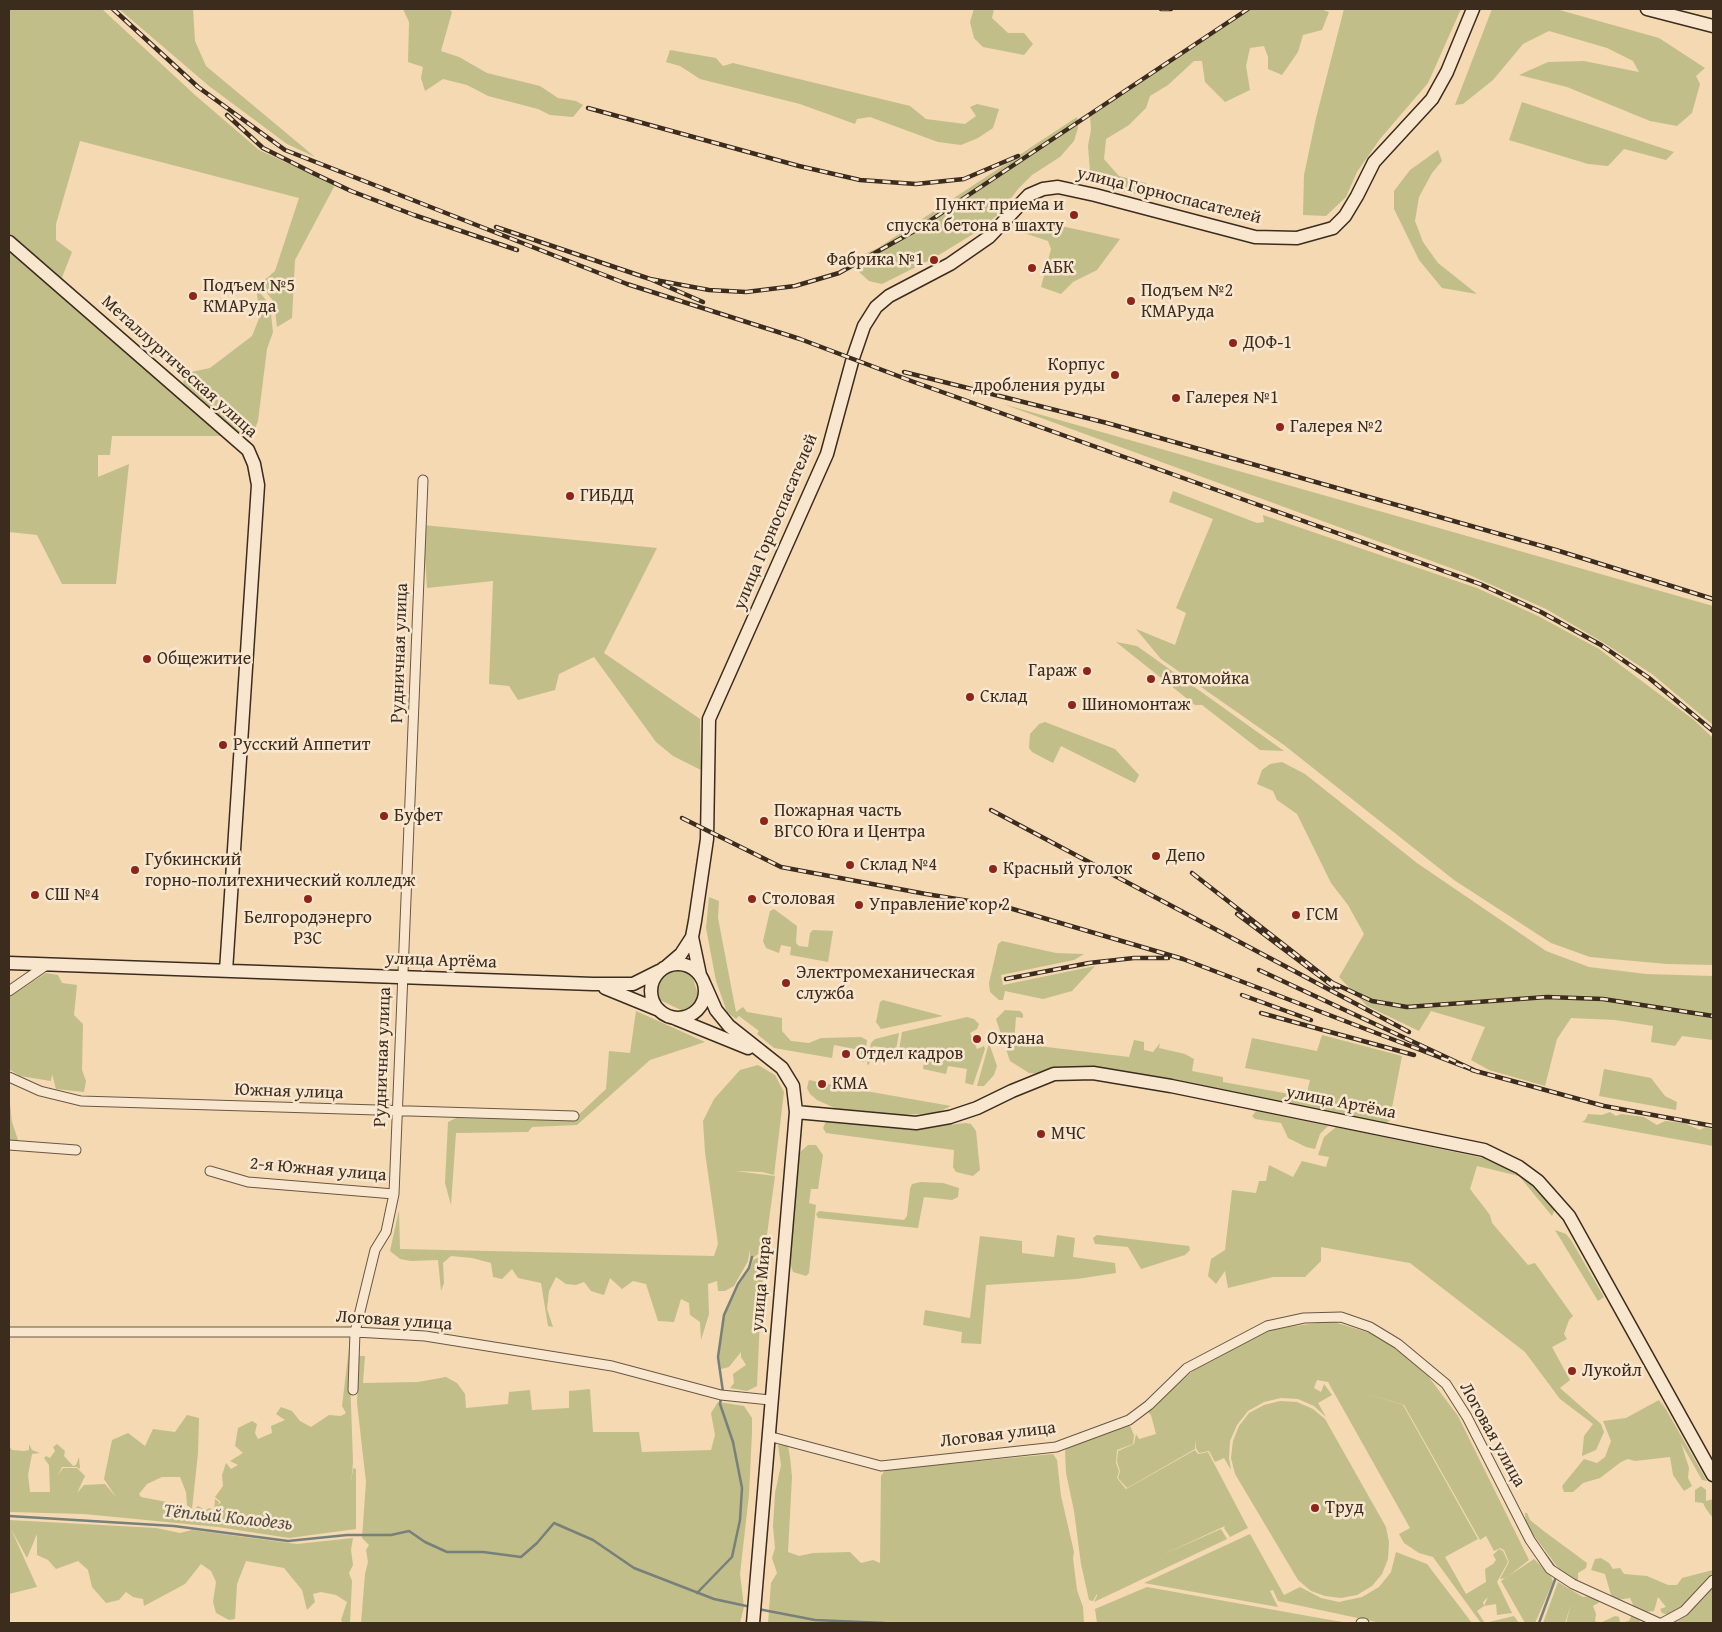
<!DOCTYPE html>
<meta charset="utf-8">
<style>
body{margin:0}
#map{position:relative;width:1722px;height:1632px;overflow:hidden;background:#f4d9b3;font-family:"Gentium Book Plus",serif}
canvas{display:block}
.frame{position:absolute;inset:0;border:10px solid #3b2c1e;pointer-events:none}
</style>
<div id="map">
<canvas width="1722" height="1632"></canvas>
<div class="frame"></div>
</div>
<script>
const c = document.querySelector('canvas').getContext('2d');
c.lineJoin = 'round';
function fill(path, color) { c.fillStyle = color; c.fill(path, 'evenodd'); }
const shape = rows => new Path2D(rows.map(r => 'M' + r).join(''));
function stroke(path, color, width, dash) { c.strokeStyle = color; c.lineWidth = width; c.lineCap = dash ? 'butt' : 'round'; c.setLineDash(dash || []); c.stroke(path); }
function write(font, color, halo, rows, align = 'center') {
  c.font = font + ' "Gentium Book Plus",serif'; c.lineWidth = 5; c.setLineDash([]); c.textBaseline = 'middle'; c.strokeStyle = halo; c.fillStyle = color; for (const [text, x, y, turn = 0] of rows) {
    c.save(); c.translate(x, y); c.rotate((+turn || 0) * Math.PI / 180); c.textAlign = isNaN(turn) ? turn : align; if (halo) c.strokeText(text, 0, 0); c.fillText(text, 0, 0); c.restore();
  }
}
fill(shape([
 [9,9,102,9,195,95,259,150,335,185,295,260,292,318,277,327,274,302,260,284,275,271,299,198,80,141,56,224,56,240,72,252,61,280,9,236],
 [119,9,193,9,195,41,206,66,315,157,287,144,209,86],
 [403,9,449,9,452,12,441,51,459,57,487,73,540,86,558,98,576,101,583,105,573,117,550,115,538,109,488,96,467,85,443,79,425,91,421,78,423,67,408,62,409,22],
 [974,9,994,9,992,18,1008,33,1024,33,1033,44,1024,55,983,47,974,38,970,22],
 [1251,9,1320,9,1329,12,1322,30,1303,35,1298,52,1282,75,1268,69,1268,57,1264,46,1250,48,1246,66,1250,90,1225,102,1205,82,1202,61,1194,61,1168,85,1150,96,1146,108,1129,125,1106,139,1104,159,1119,176,1146,183,1147,196,1127,192,1103,183,1090,172,1088,146,1091,130,1090,114],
 [1344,9,1461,9,1428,83,1380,139,1357,172,1346,197,1326,216,1303,215,1304,175,1316,118],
 [1492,9,1556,9,1659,38,1705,68,1696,76,1700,84,1692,113,1677,126,1650,121,1567,87,1519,75,1548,62,1584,61,1639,72,1633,61,1607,48,1549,31,1523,44,1493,80,1463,104,1455,105],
 [670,50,716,58,723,66,733,63,910,106,926,119,965,124,976,116,970,107,977,104,999,109,993,128,978,138,961,145,938,142,870,117,857,119,855,124,800,104,700,79,680,66,666,62],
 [1522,102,1674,152,1666,160,1624,149,1608,166,1588,164,1509,140],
 [1077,117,1078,128,1074,141,1060,157,1032,175,1018,189,1000,213,978,231,934,258,882,284,869,281,859,272,853,259,878,248],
 [1438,150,1442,161,1432,173,1419,197,1415,221,1423,242,1438,263,1477,294,1442,288,1419,260,1394,209,1394,191,1410,170],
 [1037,221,1089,232,1120,239,1097,270,1073,282,1061,294,1041,287,1051,249,1048,241,1024,233],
 [9,251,224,436,112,436,110,455,98,455,98,477,129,464,116,584,62,584,37,535,9,532],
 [256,288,270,305,273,332,267,349,258,421,255,429,243,435,234,430,185,387,183,382,191,372,210,368,252,336,260,316],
 [1003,404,1713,606,1713,725,1652,674,1604,643,1546,609,1467,574],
 [1173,491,1257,523,1264,522,1263,515,1477,588,1538,616,1599,649,1694,720,1713,738,1713,965,1667,964,1590,957,1551,943,1454,880,1284,745,1161,659,1136,629,1175,645,1186,613,1176,608,1213,519,1169,502],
 [423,525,657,548,604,653,700,719,701,770,673,756,656,742,594,657,559,674,555,690,518,700,509,686,489,684,493,581,427,588],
 [1116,642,1137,646,1284,751,1260,750,1202,705,1195,705],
 [1045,722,1115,749,1139,775,1135,783,1061,746,1053,763,1032,752,1029,748,1030,734,1039,724],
 [1282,762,1305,774,1417,863,1546,951,1589,967,1646,974,1713,976,1713,1040,1682,1036,1675,1046,1651,1042,1653,1026,1615,1020,1571,1018,1557,1039,1545,1086,1489,1070,1471,1060,1485,1027,1431,1011,1419,1031,1367,1006,1339,977,1364,934,1348,905,1331,883,1297,814,1277,800,1273,791,1257,784,1262,770,1270,764],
 [709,897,719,901,718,918,736,1012,743,1007,747,1012,782,1018,782,1031,791,1041,809,1043,821,1038,861,1037,867,1040,864,1062,859,1061,860,1050,834,1045,832,1058,774,1048,757,1034,759,1031,739,1016,736,1019,727,1012,716,981,706,928],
 [774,909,797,926,796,943,799,946,808,947,810,933,813,930,833,931,828,962,790,955,791,947,781,945,779,953,766,948,763,941,770,911],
 [1002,941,1056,953,1084,954,1074,960,1001,975,1003,985,1095,966,1072,991,1043,999,1005,991,1003,1000,999,1000,990,992,989,983,998,944],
 [681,968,688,970,692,975,698,995,692,1009,683,1011,658,999,655,993,658,982,674,970],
 [46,973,58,975,62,983,77,985,74,1015,83,1024,82,1070,86,1081,84,1092,56,1089,52,1074,51,1081,20,1076,9,1069,9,997],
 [883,1000,943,1016,881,1029,876,1022,880,1002],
 [1005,1010,1020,1011,1023,1014,1023,1018,1016,1017,1014,1043,1129,1057,1134,1040,1144,1042,1144,1050,1153,1052,1160,1043,1159,1048,1185,1054,1194,1059,1192,1071,1223,1077,1223,1082,1306,1097,1310,1080,1245,1068,1252,1038,1317,1051,1322,1035,1402,1056,1390,1118,1392,1119,1386,1123,1097,1068,1041,1074,1029,1073,1010,1061,996,1019],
 [636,1011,705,1042,650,1060,577,1125,532,1127,528,1132,456,1133,451,1205,445,1183,448,1122,456,1118,574,1119,606,1089,609,1051,630,1053],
 [967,1017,974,1019,979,1024,977,1029,970,1033,977,1049,984,1046,985,1049,973,1085,965,1083,967,1069,948,1066,946,1074,923,1069,925,1055,899,1050,902,1032],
 [899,1033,896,1050,873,1046,869,1065,867,1064,871,1043,875,1039],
 [989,1043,997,1066,994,1075,984,1086,977,1086],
 [758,1065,775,1075,784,1092,774,1175,762,1172,735,1171,775,1176,765,1249,750,1260,750,1249,748,1261,734,1286,725,1291,718,1291,717,1281,708,1284,709,1314,701,1340,700,1322,690,1315,689,1303,681,1299,674,1322,658,1321,646,1284,633,1281,622,1289,610,1278,604,1295,591,1291,584,1282,576,1285,566,1284,556,1277,549,1291,547,1309,553,1327,548,1326,541,1283,518,1278,512,1269,502,1279,493,1277,491,1263,472,1258,451,1256,443,1263,444,1283,441,1291,438,1260,411,1261,400,1259,390,1251,399,1210,400,1249,714,1256,718,1244,705,1152,703,1121,714,1099,740,1070],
 [1604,1069,1651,1078,1665,1096,1677,1102,1676,1110,1599,1096],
 [809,1080,837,1086,951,1106,936,1113,902,1115,837,1109,817,1100,810,1094,807,1088],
 [9,1095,12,1122,19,1143,9,1140],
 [1256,1111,1328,1126,1320,1134,1315,1149,1306,1147,1288,1138,1281,1123,1255,1119,1252,1116],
 [1610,1112,1616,1116,1621,1114,1644,1117,1657,1125,1665,1121,1684,1123,1700,1130,1705,1127,1713,1129,1713,1146,1582,1122,1585,1120,1588,1114,1602,1115],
 [826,1121,912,1129,966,1123,971,1124,976,1131,980,1170,973,1176,956,1172,953,1167,954,1150,826,1133,823,1128],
 [1336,1127,1483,1158,1527,1177,1556,1207,1552,1216,1519,1176,1477,1166,1470,1189,1490,1215,1492,1223,1528,1265,1535,1263,1573,1316,1569,1320,1564,1334,1567,1339,1552,1347,1570,1380,1560,1388,1601,1424,1604,1432,1596,1450,1582,1456,1584,1436,1593,1424,1560,1399,1525,1352,1410,1263,1321,1247,1321,1261,1305,1277,1273,1277,1228,1288,1225,1271,1216,1284,1208,1276,1211,1259,1225,1250,1232,1190,1256,1193,1259,1181,1266,1181,1269,1165,1293,1177,1302,1161,1326,1167,1329,1157,1318,1155,1324,1137],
 [808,1145,816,1145,823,1155,818,1189,811,1189,809,1203,816,1205,809,1273,806,1276,793,1272,790,1262,799,1153],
 [921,1182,943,1183,959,1188,958,1197,952,1200,924,1197,918,1228,818,1218,816,1214,819,1211,904,1220,907,1216,910,1189,912,1184],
 [1555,1230,1566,1234,1571,1240,1604,1297,1598,1301],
 [1057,1235,1075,1238,1073,1257,1115,1263,1116,1273,1077,1279,986,1285,981,1344,961,1343,962,1332,923,1325,925,1310,970,1318,980,1236,1022,1241,1022,1253,1054,1257],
 [1097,1235,1189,1246,1190,1250,1185,1255,1141,1269,1128,1247,1095,1244,1093,1238],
 [764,1255,766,1256,761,1296,757,1386,747,1391,730,1388,734,1383,733,1374,746,1365,741,1357,741,1352,729,1367,721,1369,719,1357,724,1316,739,1285,750,1269,753,1260],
 [1331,1321,1370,1333,1394,1347,1428,1376,1458,1416,1529,1560,1506,1578,1500,1579,1509,1562,1504,1550,1500,1548,1494,1551,1486,1536,1480,1540,1404,1405,1357,1391,1403,1405,1478,1539,1445,1557,1466,1594,1486,1582,1485,1569,1493,1564,1496,1560,1493,1555,1499,1549,1503,1551,1508,1562,1497,1582,1512,1613,1497,1615,1496,1604,1484,1606,1488,1597,1483,1602,1484,1606,1477,1611,1485,1623,1514,1616,1519,1623,1481,1623,1433,1557,1419,1553,1404,1543,1399,1534,1410,1528,1328,1382,1317,1380,1314,1388,1321,1392,1324,1384,1332,1395,1318,1403,1326,1417,1314,1406,1298,1399,1281,1398,1264,1402,1248,1411,1237,1425,1230,1441,1229,1458,1231,1470,1224,1458,1215,1462,1209,1451,1199,1453,1196,1448,1196,1439,1195,1449,1127,1488,1118,1478,1120,1471,1117,1462,1118,1451,1134,1444,1136,1434,1139,1439,1156,1434,1151,1415,1147,1411,1202,1363,1239,1343,1274,1329],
 [349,1348,353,1462,351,1484,353,1468,356,1469,356,1529,289,1538,218,1527,84,1514,9,1512,9,1446,12,1450,24,1451,29,1450,29,1444,32,1450,40,1453,32,1454,28,1475,30,1492,50,1492,49,1465,44,1458,46,1456,50,1458,55,1451,53,1447,57,1444,65,1451,64,1456,73,1466,76,1465,79,1457,80,1469,77,1467,62,1467,58,1475,63,1468,77,1468,85,1476,77,1493,84,1485,105,1484,116,1497,104,1479,112,1440,128,1433,145,1446,153,1429,175,1432,187,1415,199,1418,198,1453,192,1509,187,1505,186,1492,180,1477,162,1477,147,1484,139,1494,141,1497,172,1503,187,1511,193,1511,198,1506,205,1510,210,1508,214,1512,215,1499,219,1502,218,1505,221,1502,215,1497,223,1486,222,1475,226,1463,231,1469,238,1465,230,1461,243,1453,235,1446,238,1428,252,1421,257,1424,255,1433,258,1439,272,1433,271,1426,285,1420,276,1414,281,1407,292,1411,300,1421,311,1427,329,1415,341,1416,346,1413,342,1406],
 [359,1356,365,1356,363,1383,418,1382,446,1377,457,1383,465,1394,466,1408,508,1404,509,1392,530,1390,532,1410,569,1408,569,1391,590,1389,593,1432,639,1432,642,1452,711,1450,715,1435,711,1413,718,1402,744,1406,752,1418,752,1432,749,1495,740,1574,744,1607,740,1623,361,1623,365,1574,368,1562,366,1550,369,1545,362,1538,366,1482,357,1403],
 [1660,1399,1707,1481,1702,1480,1681,1443,1689,1468,1688,1478,1692,1486,1684,1491,1673,1475,1670,1457,1635,1461,1628,1459,1621,1462,1600,1478,1583,1483,1573,1492,1564,1492,1562,1486,1584,1459,1597,1463,1605,1457,1611,1441,1603,1421,1626,1418,1659,1400,1664,1408],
 [1280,1401,1297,1402,1313,1409,1325,1419,1386,1527,1389,1542,1388,1559,1382,1574,1372,1586,1357,1595,1341,1598,1325,1596,1311,1591,1298,1580,1235,1474,1231,1458,1233,1441,1239,1426,1249,1413,1264,1405],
 [1129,1423,1134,1435,1133,1444,1117,1450,1116,1463,1119,1471,1117,1478,1126,1489,1195,1450,1198,1454,1208,1452,1248,1528,1230,1537,1224,1528,1225,1526,1162,1555,1221,1529,1227,1539,1094,1602,1097,1596,1097,1594,1093,1601,1089,1600,1081,1564,1074,1511,1066,1473,1065,1451,1068,1446,1074,1443,1106,1434],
 [778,1445,788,1446,790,1457,792,1477,788,1552,799,1556,813,1553,850,1552,861,1563,873,1560,880,1563,881,1476,885,1470,1053,1454,1057,1460,1061,1496,1074,1552,1073,1558,1077,1590,1083,1607,1084,1623,768,1623,771,1583,777,1573,772,1558,775,1548,773,1526,775,1493,781,1465],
 [1701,1486,1706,1490,1706,1501,1713,1499,1713,1518,1706,1509,1703,1503,1695,1502,1695,1490],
 [1525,1513,1527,1513,1530,1520,1545,1532,1587,1563,1586,1568,1578,1573,1578,1583,1559,1573,1559,1569,1526,1525],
 [9,1520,156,1528,180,1533,192,1530,297,1544,353,1538,351,1550,353,1565,349,1573,352,1581,350,1623,343,1623,341,1620,347,1602,336,1595,321,1592,313,1594,315,1602,307,1610,302,1590,284,1568,246,1561,237,1584,235,1619,229,1620,216,1613,213,1602,216,1582,211,1571,201,1564,185,1584,144,1606,143,1599,133,1597,126,1592,119,1600,106,1603,92,1587,88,1570,78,1561,56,1569,48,1560,37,1555,37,1534,27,1558,11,1529,37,1587,9,1594],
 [1250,1534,1284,1595,1300,1587,1321,1598,1339,1602,1362,1597,1379,1587,1391,1572,1396,1552,1427,1564,1472,1623,1381,1623,1278,1601,1273,1590,1270,1591,1278,1607,1144,1583],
 [1601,1558,1609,1563,1613,1569,1620,1568,1624,1574,1647,1576,1668,1585,1677,1585,1682,1578,1713,1570,1713,1572,1684,1607,1669,1615,1662,1613,1660,1609,1666,1607,1658,1597,1654,1611,1645,1612,1634,1607,1630,1598,1617,1600,1611,1595,1605,1574,1591,1570,1595,1559],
 [1534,1559,1551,1576,1553,1582,1535,1623,1525,1623,1501,1581],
 [1558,1582,1583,1597,1593,1596,1599,1599,1600,1602,1593,1606,1596,1614,1595,1621,1599,1623,1566,1623,1571,1604,1565,1623,1543,1623],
 [1713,1586,1713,1623,1675,1623,1687,1615],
 [1147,1587,1308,1616,1348,1623,1097,1623,1095,1609],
 [1632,1614,1639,1616,1640,1623,1600,1623,1615,1616,1619,1617,1620,1623,1629,1621]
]), '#c1be89');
stroke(shape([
 [723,1392,718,1357,724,1315,738,1284,749,1268,752,1257],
 [9,1516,174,1526,288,1541,347,1535,391,1535,409,1531,425,1542,447,1552,483,1552,521,1557,537,1543,554,1523,593,1540,634,1568,714,1599,751,1607],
 [1544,1553,1556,1569],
 [697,1593,732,1557,740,1520,742,1488,733,1442,720,1404,721,1397],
 [758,1609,815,1620,884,1623],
 [1539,1623,1556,1577]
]), '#77807a', 2.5);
const street = shape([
 [9,991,48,964],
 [9,1077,40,1091,81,1101,574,1116],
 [9,1145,76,1150],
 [210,1171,248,1182,394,1194],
 [9,1332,355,1332,425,1336,612,1366,721,1395,770,1400],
 [353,1390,355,1332,375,1250,386,1232,394,1194,423,480],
 [768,1436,881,1466,1056,1447,1129,1420,1149,1405,1187,1368,1267,1326,1304,1318,1341,1317,1370,1327,1398,1344,1446,1384,1467,1417,1530,1540,1550,1569,1573,1584,1659,1623],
 [1361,1623,1364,1623],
 [1662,1623,1684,1611,1713,1580]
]);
const secondary = shape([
 [1647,9,1713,26],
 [9,242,248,450,254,464,258,485,226,971],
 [692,937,700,975],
 [9,963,593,984,633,984,659,971],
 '651 991a27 27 0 1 1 54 0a27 27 0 1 1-54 0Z',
 [667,966,681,954,692,937,695,921,707,839,709,719,827,454,853,358,864,326,876,307,889,296,950,264,989,237,1029,195,1043,189,1058,187,1095,195,1255,237,1297,238,1333,228,1345,216,1357,196,1374,162,1432,99,1447,72,1473,9],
 [704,983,716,1010,729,1026,782,1068,793,1086,796,1112,753,1623],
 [605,988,659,1010],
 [674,1018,748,1048],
 [796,1112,916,1123,950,1117,977,1108,1012,1091,1054,1074,1093,1073,1171,1086,1484,1150,1519,1167,1538,1181,1569,1216,1713,1475]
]);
stroke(street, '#695743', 11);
stroke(secondary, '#3b2c1e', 15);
stroke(street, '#f8e6ce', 9);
stroke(secondary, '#f8e6ce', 12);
const rail = shape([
 [113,9,198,87,285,150,627,284,800,339,914,382,1480,584,1541,612,1601,645,1649,678,1713,731],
 [1161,9,1171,9],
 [588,108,799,166,860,180,916,184,964,179,1018,156],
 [227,115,263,148,313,173,351,191,414,215,517,250],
 [496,227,650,279,703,302],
 [650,279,709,290,746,292,795,286,839,273,916,230,1248,9],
 [904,372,1107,423,1556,550,1713,599],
 [991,810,1409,1032],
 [682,818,781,867,926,894,1006,907,1183,959,1478,1072,1259,970],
 [1192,873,1338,987],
 [1237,914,1334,987],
 [1006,979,1089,963,1134,958,1168,958],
 [1333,983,1372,1001,1407,1007,1547,997,1603,999,1713,1016],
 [1242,995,1311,1020],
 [1261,1013,1414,1055],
 [1472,1070,1604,1106,1713,1126]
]);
stroke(rail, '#3b2c1e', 4.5);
stroke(rail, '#f8e6ce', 2.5, [8]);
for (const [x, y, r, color] of [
 [1074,215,5,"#8f2418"],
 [934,260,5,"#8f2418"],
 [1032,268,5,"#8f2418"],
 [193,296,5,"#8f2418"],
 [1131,301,5,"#8f2418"],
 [1233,343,5,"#8f2418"],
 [1115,375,5,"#8f2418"],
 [1176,398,5,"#8f2418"],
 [1280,427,5,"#8f2418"],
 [570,496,5,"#8f2418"],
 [147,659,5,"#8f2418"],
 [1087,671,5,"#8f2418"],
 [1151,679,5,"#8f2418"],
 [970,697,5,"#8f2418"],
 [1072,705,5,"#8f2418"],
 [223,745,5,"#8f2418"],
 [384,816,5,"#8f2418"],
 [764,821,5,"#8f2418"],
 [1156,856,5,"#8f2418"],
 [850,865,5,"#8f2418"],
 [993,869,5,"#8f2418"],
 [135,870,5,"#8f2418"],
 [35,895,5,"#8f2418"],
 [308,899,5,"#8f2418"],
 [752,899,5,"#8f2418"],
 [859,905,5,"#8f2418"],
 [1296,915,5,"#8f2418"],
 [786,983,5,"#8f2418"],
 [977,1039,5,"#8f2418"],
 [846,1054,5,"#8f2418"],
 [822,1084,5,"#8f2418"],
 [1041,1134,5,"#8f2418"],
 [1572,1371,5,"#8f2418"],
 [1315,1508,5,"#8f2418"]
]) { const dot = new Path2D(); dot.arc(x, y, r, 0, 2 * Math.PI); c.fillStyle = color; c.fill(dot); stroke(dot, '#f8e6ce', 2); }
write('18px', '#3b2c1e', '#f8e6ce', [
 ["улица Горноспасателей",1169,196,14],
 ["Металлургическая улица",179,367,42],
 ["улица Горноспасателей",776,522,-67],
 ["Рудничная улица",400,653,-88],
 ["улица Артёма",441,961,2],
 ["Рудничная улица",383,1057,-88],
 ["Южная улица",289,1092,2],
 ["улица Артёма",1341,1103,11],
 ["2-я Южная улица",318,1170,5],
 ["улица Мира",762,1284,-85],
 ["Логовая улица",394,1321,4],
 ["Логовая улица",998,1435,-7],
 ["Логовая улица",1492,1435,61]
]);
write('18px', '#3b2c1e', '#f8e6ce', [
 ["Пункт приема и",1064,205,"right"],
 ["спуска бетона в шахту",1064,226,"right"],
 ["Фабрика №1",924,260,"right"],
 ["АБК",1042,268],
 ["Подъем №5",203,286],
 ["КМАРуда",203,307],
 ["Подъем №2",1141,291],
 ["КМАРуда",1141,312],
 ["ДОФ-1",1243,343],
 ["Корпус",1105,365,"right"],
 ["дробления руды",1105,386,"right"],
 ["Галерея №1",1186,398],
 ["Галерея №2",1290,427],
 ["ГИБДД",580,496],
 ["Общежитие",157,659],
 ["Гараж",1077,671,"right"],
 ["Автомойка",1161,679],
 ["Склад",980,697],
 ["Шиномонтаж",1082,705],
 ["Русский Аппетит",233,745],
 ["Пожарная часть",774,811],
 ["ВГСО Юга и Центра",774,832],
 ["Буфет",394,816],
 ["Депо",1166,856],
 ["Губкинский",145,860],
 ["горно-политехнический колледж",145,881],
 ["Склад №4",860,865],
 ["Красный уголок",1003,869],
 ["СШ №4",45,895],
 ["Столовая",762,899],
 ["Управление кор 2",869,905],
 ["ГСМ",1306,915],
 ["Белгородэнерго",308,918,"center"],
 ["РЗС",308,939,"center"],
 ["Электромеханическая",796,973],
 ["служба",796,994],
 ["Охрана",987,1039],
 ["Отдел кадров",856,1054],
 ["КМА",832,1084],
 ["МЧС",1051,1134],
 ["Лукойл",1582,1371],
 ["Труд",1325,1508]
], 'left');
write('italic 19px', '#544f44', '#f8e6ce', [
 ["Тёплый Колодезь",228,1518,6]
]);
</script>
